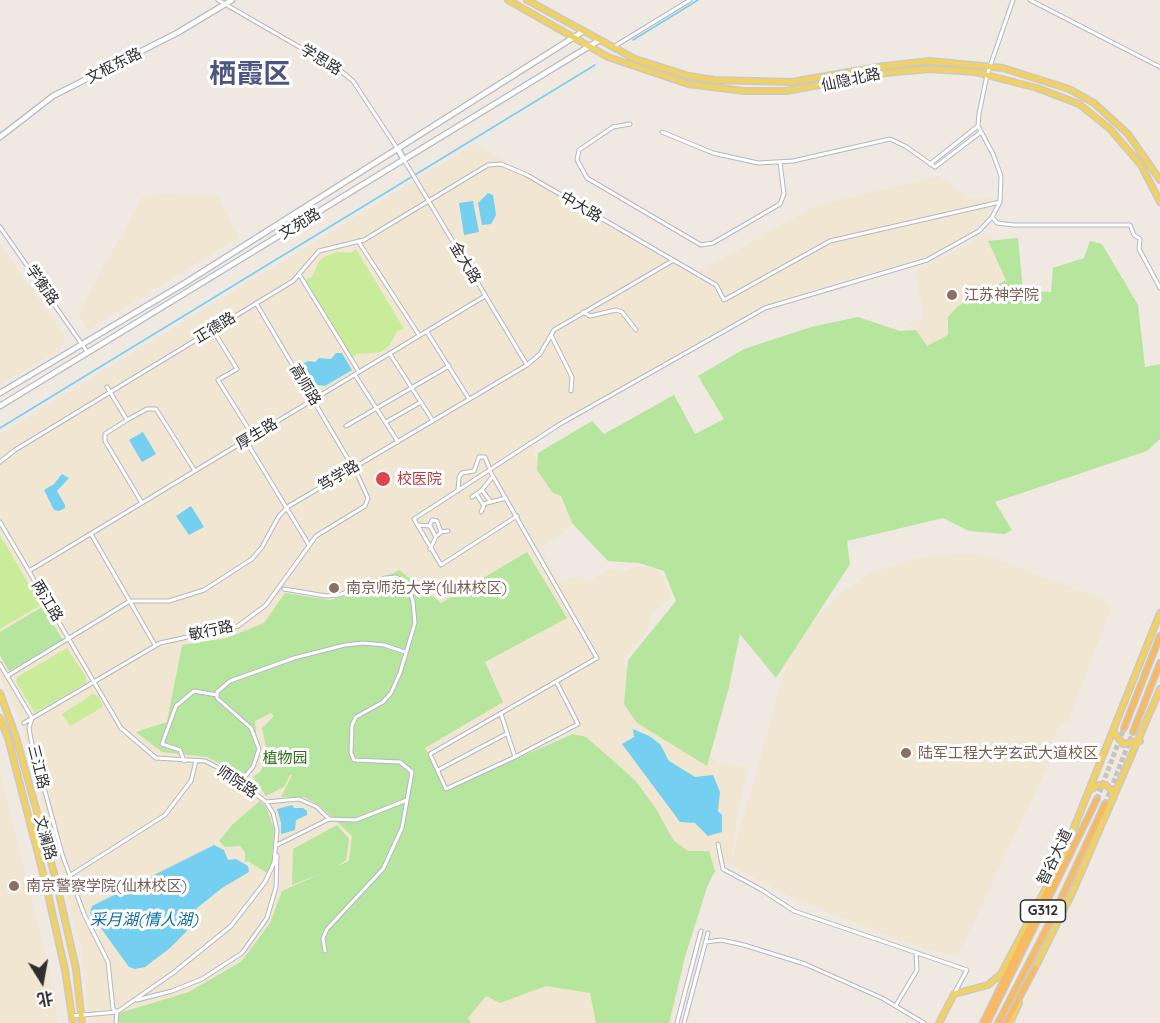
<!DOCTYPE html>
<meta charset="utf-8">
<style>
body{margin:0}
#map{position:relative;width:1160px;height:1023px;overflow:hidden;background:#efe9e1;font-family:Quicksand,"Noto Sans SC",sans-serif}
canvas{display:block}
.north{position:absolute;left:12px;top:951px;width:60px;height:60px;-webkit-text-stroke:4px #fff;paint-order:stroke;rotate:169deg;font-size:16px;font-weight:700;line-height:24px;text-align:center;color:#2e2e2e}
.north::after{content:'';display:block;margin:auto;width:21px;height:27px;background:#2e2e2e;clip-path:polygon(50% 0,100% 100%,50% 72%,0 100%)}
</style>
<div id="map">
<canvas width="1160" height="1023"></canvas>
<div class="north">北</div>
</div>
<script>
const c = document.querySelector('canvas').getContext('2d');
c.lineJoin = 'round';
function fill(path, color) { c.fillStyle = color; c.fill(path, 'evenodd'); }
const shape = rows => new Path2D(rows.map(r => 'M' + r).join(''));
function stroke(path, color, width, dash) { c.strokeStyle = color; c.lineWidth = width; c.lineCap = dash ? 'butt' : 'round'; c.setLineDash(dash || []); c.stroke(path); }
function write(font, color, halo, rows, align = 'center') {
  c.font = font + ' Quicksand,"Noto Sans SC",sans-serif'; c.lineWidth = 6; c.setLineDash([]); c.textBaseline = 'middle'; c.strokeStyle = halo; c.fillStyle = color; for (const [text, x, y, turn = 0] of rows) {
    c.save(); c.translate(x, y); c.rotate((+turn || 0) * Math.PI / 180); c.textAlign = isNaN(turn) ? turn : align; if (halo) c.strokeText(text, 0, 0); c.fillText(text, 0, 0); c.restore();
  }
}
fill(shape([
 [475,144,699,272,816,206,939,176,969,199,993,197,992,207,982,224,947,247,926,258,839,281,764,307,554,429,541,438,533,455,575,524,540,548,561,582,579,576,588,582,609,569,623,572,636,566,653,568,662,576,670,594,667,602,651,614,648,629,623,661,654,725,719,763,748,767,738,807,731,862,793,641,843,592,870,574,903,562,933,555,976,554,991,557,1106,601,1110,608,1107,619,1068,721,1059,724,1049,749,1052,756,958,956,922,948,800,901,731,866,731,862,714,867,704,874,671,1023,89,1023,82,948,56,859,22,724,0,676,0,434],
 [162,194,217,196,239,237,88,330,78,313,142,198],
 [984,235,991,236,1007,282,949,315,955,335,927,348,909,323,923,319,923,309,915,272],
 [0,244,64,334,64,341,58,351,0,384],
 [0,772,56,1000,57,1023,0,1023]
]), '#f0e6d1');
fill(shape([
 [1018,238,1023,291,1051,292,1053,268,1084,258,1090,241,1102,244,1138,305,1145,367,1160,364,1160,439,1147,451,995,502,1012,530,1005,534,969,531,943,518,847,541,850,564,776,678,740,634,729,687,707,766,637,723,624,704,628,660,676,601,664,571,639,563,608,561,572,523,561,496,553,493,537,470,538,453,592,421,604,434,674,395,695,434,724,419,698,376,744,349,811,327,858,317,900,331,916,330,927,346,948,335,948,317,958,306,1006,280,988,241],
 [527,552,567,618,485,662,503,702,425,748,449,788,573,734,586,737,635,780,656,809,674,841,688,851,709,851,715,871,707,887,685,957,669,1023,596,1023,590,993,546,986,500,1003,486,996,468,1018,471,1023,119,1023,119,1013,189,992,242,961,270,923,282,891,325,872,292,885,293,849,337,825,349,839,346,860,336,867,349,861,352,836,319,805,304,797,281,797,292,775,290,775,284,787,266,796,253,777,260,772,268,756,262,728,274,716,271,713,255,721,258,753,245,776,207,757,162,752,136,732,167,722,182,645,227,638,264,623,285,593,330,600,352,594,399,570,441,603],
 [42,607,63,640,9,671,0,655,0,632],
 [260,801,266,807,274,828,272,861,267,873,248,861,245,862,245,852,240,846,225,847,219,841,233,824]
]), '#b6e59e');
fill(shape([
 [356,249,404,329,397,331,390,345,381,352,357,354,352,359,305,280,312,277,319,261,324,257,337,252,351,253],
 [0,535,41,605,0,629],
 [67,648,86,677,86,683,35,713,16,682,17,677],
 [93,694,99,697,103,707,70,726,62,714]
]), '#c9ec9a');
fill(shape([
 [488,193,493,195,496,215,491,224,482,225,478,203],
 [473,201,479,232,464,235,459,203],
 [336,353,342,353,352,370,325,386,311,384,301,365,308,361,315,362,319,358,331,359],
 [143,432,156,454,142,462,129,440],
 [62,474,69,478,57,491,65,505,65,508,59,511,54,510,44,490,54,484],
 [191,506,204,527,189,535,176,516],
 [633,729,649,736,660,744,669,761,695,777,713,775,720,792,718,811,722,815,722,832,708,836,695,823,680,822,622,744,634,737],
 [292,805,294,808,303,808,307,811,307,815,296,820,295,830,281,834,281,823,277,809],
 [214,845,224,850,228,860,236,859,248,866,249,872,222,888,197,908,186,932,170,948,145,967,135,969,129,967,90,913,92,906]
]), '#75cff0');
stroke(shape([
 [633,40,698,0],
 [0,428,595,65]
]), '#75cff0', 1.5);
stroke(shape([
 [1097,799,1124,728],
 [1105,804,1133,732]
]), '#c8c4bd', 5, [5, 2.5]);
const minor = shape([
 [218,0,341,71,353,81,397,148],
 [1030,0,1160,67],
 [615,46,690,0],
 [630,124,613,127,579,150,577,160,587,178,701,245,713,243,780,204,784,194,780,162],
 [662,132,713,153,758,163,793,161,890,139,905,146,935,167,981,132],
 [404,160,527,365],
 [930,164,978,126],
 [992,217,997,223,1014,225,1130,225,1134,235,1140,239,1139,249,1160,288],
 [0,227,88,353],
 [358,241,419,335],
 [299,274,359,372],
 [583,312,590,316,616,310,622,312,636,330],
 [213,330,237,369,218,380,253,436],
 [427,332,469,399],
 [551,335,572,377,571,391],
 [390,354,433,421],
 [355,375,398,442],
 [107,387,127,420],
 [386,422,421,402],
 [346,426,449,366],
 [246,441,309,545],
 [0,462,15,450,293,281,319,251,364,240,488,165,501,164,527,175,716,285,724,300,830,241,1000,202],
 [490,471,597,658,430,754,446,789,515,757],
 [482,490,490,501],
 [458,491,459,477,462,473,474,471,479,457,485,457,489,467],
 [477,495,484,506,481,512],
 [472,497,482,490,493,476],
 [142,503,105,441,105,434,127,420,147,409,156,409,195,471],
 [483,504,506,498],
 [517,516,441,565,414,519,560,424,765,308,927,260,979,231,992,217,1000,202,1001,176,993,154,978,126,979,114,987,75,1013,0],
 [0,522,121,728,156,758,205,761,227,772,266,802,273,813,277,830,274,863,265,882,231,926,173,973,117,1012,72,1016],
 [418,525,430,526,436,537,430,549],
 [430,525,432,520,437,521,441,532,436,537],
 [441,532,448,531],
 [91,534,155,645],
 [29,571,485,296],
 [284,589,326,596,339,595,385,578,396,577,409,588,413,602,415,623,400,673,391,693,383,702,356,717,352,725,351,753,354,760,400,762,412,772,402,828,383,869,327,929,323,938,325,951],
 [0,664,32,718,29,728,31,740,62,854,84,914,108,962,113,1009,117,1012,116,1023],
 [7,676,130,601,169,601,204,590,252,559,262,547,279,516,289,506,527,365,540,354,554,330,672,261],
 [501,714,515,757,578,724,557,683],
 [24,723,160,643,238,626,266,605,316,536,365,506,368,498,358,476,256,303],
 [184,761,180,750,162,744,176,706,194,691,217,695],
 [438,770,506,734],
 [240,782,253,767,259,749,251,728,217,698,217,692,230,681,294,658,345,645,363,643,384,645,405,652],
 [266,802,299,799,317,807,329,819],
 [718,844,723,869,762,890,794,911,967,970,955,992],
 [277,845,329,819,356,820,407,800],
 [69,876,165,815,191,781,196,761],
 [706,942,721,940,744,945,805,964,882,998,924,1023],
 [137,1000,172,991,202,979,242,953,267,918,276,887,277,855],
 [896,1005,917,970,916,953],
 [677,1023,701,931],
 [684,1023,708,933]
]);
const tertiary = shape([
 [0,137,53,96,177,33,232,0],
 [398,149,404,160]
]);
const secondary = shape([
 [0,393,185,283,582,32],
 [0,406,598,41]
]);
const primary = shape([
 [508,0,608,57,688,84,744,91,786,91,885,73,930,69,975,72,1037,88,1079,104,1110,129,1141,165,1160,202],
 [527,0,635,59,689,76,714,80,791,82,884,66,930,61,1003,68,1069,89,1094,103,1128,134,1160,180],
 [0,693,16,737,56,880,76,969,82,1023],
 [0,718,8,738,45,881,65,970,73,1023],
 [1113,731,1123,744,1140,741],
 [1090,790,1098,785,1106,785,1112,791,1114,797],
 [1057,870,1160,613],
 [1033,972,1074,889,1160,689],
 [939,1023,954,994,988,985,1001,974,1047,886],
 [1010,1023,1019,1003]
]);
const trunk = shape([
 [1124,728,1160,636],
 [1133,732,1160,663],
 [983,1023,1059,866],
 [987,1023,1097,799],
 [998,1023,1055,912,1105,804],
 [1006,1023,1035,968]
]);
stroke(minor, '#b4b7c1', 5);
stroke(tertiary, '#b4b7c1', 7);
stroke(secondary, '#b4b7c1', 7);
stroke(primary, '#c9c9c9', 8);
stroke(trunk, '#c9c9c9', 8);
stroke(minor, '#fff', 3);
stroke(tertiary, '#fff', 4.5);
stroke(secondary, '#fff', 4.5);
stroke(primary, '#f2d163', 5);
stroke(trunk, '#f8ba60', 5);
for (const [x, y, r, color] of [
 [952,295,6,"#8d6e63"],
 [383,479,8,"#e0444e"],
 [334,588,6,"#8d6e63"],
 [906,753,6,"#8d6e63"],
 [14,886,6,"#8d6e63"]
]) { const dot = new Path2D(); dot.arc(x, y, r, 0, 2 * Math.PI); c.fillStyle = color; c.fill(dot); stroke(dot, '#fff', 2); }
for (const [x, y, w] of [
 [1043,911,45]
]) { const box = new Path2D(); box.roundRect(x - w / 2, y - 11, w, 22, 4.5); c.fillStyle = '#fff'; c.fill(box); stroke(box, '#2e2e2e', 1.5); }
write('bold 14px', '#2e2e2e', null, [
 ["G312",1043,911]
]);
write('15px', '#2e2e2e', '#fff', [
 ["学思路",321,60,31],
 ["文枢东路",114,66,-27],
 ["仙隐北路",851,80,-12],
 ["中大路",581,207,30],
 ["文苑路",300,224,-31],
 ["金大路",465,263,59],
 ["学衡路",42,285,55],
 ["正德路",215,328,-31],
 ["高师路",305,385,59],
 ["厚生路",257,434,-31],
 ["笃学路",339,476,-31],
 ["两江路",47,601,59],
 ["敏行路",211,631,-12],
 ["三江路",38,767,76],
 ["师院路",237,782,34],
 ["文澜路",45,838,74],
 ["智谷大道",1055,857,-64]
]);
write('15px', '#785e54', '#fff', [
 ["江苏神学院",964,295],
 ["南京师范大学(仙林校区)",346,588],
 ["陆军工程大学玄武大道校区",918,753],
 ["南京警察学院(仙林校区)",26,886]
], 'left');
write('15px', '#be3a42', '#fff', [
 ["校医院",397,479]
], 'left');
write('15px', '#2c6e1b', '#fff', [
 ["植物园",285,758]
]);
write('italic 16px', '#0d6fa3', '#fff', [
 ["采月湖(情人湖)",144,920]
]);
write('bold 27px', '#4d5680', '#fff', [
 ["栖霞区",250,75]
]);
</script>
